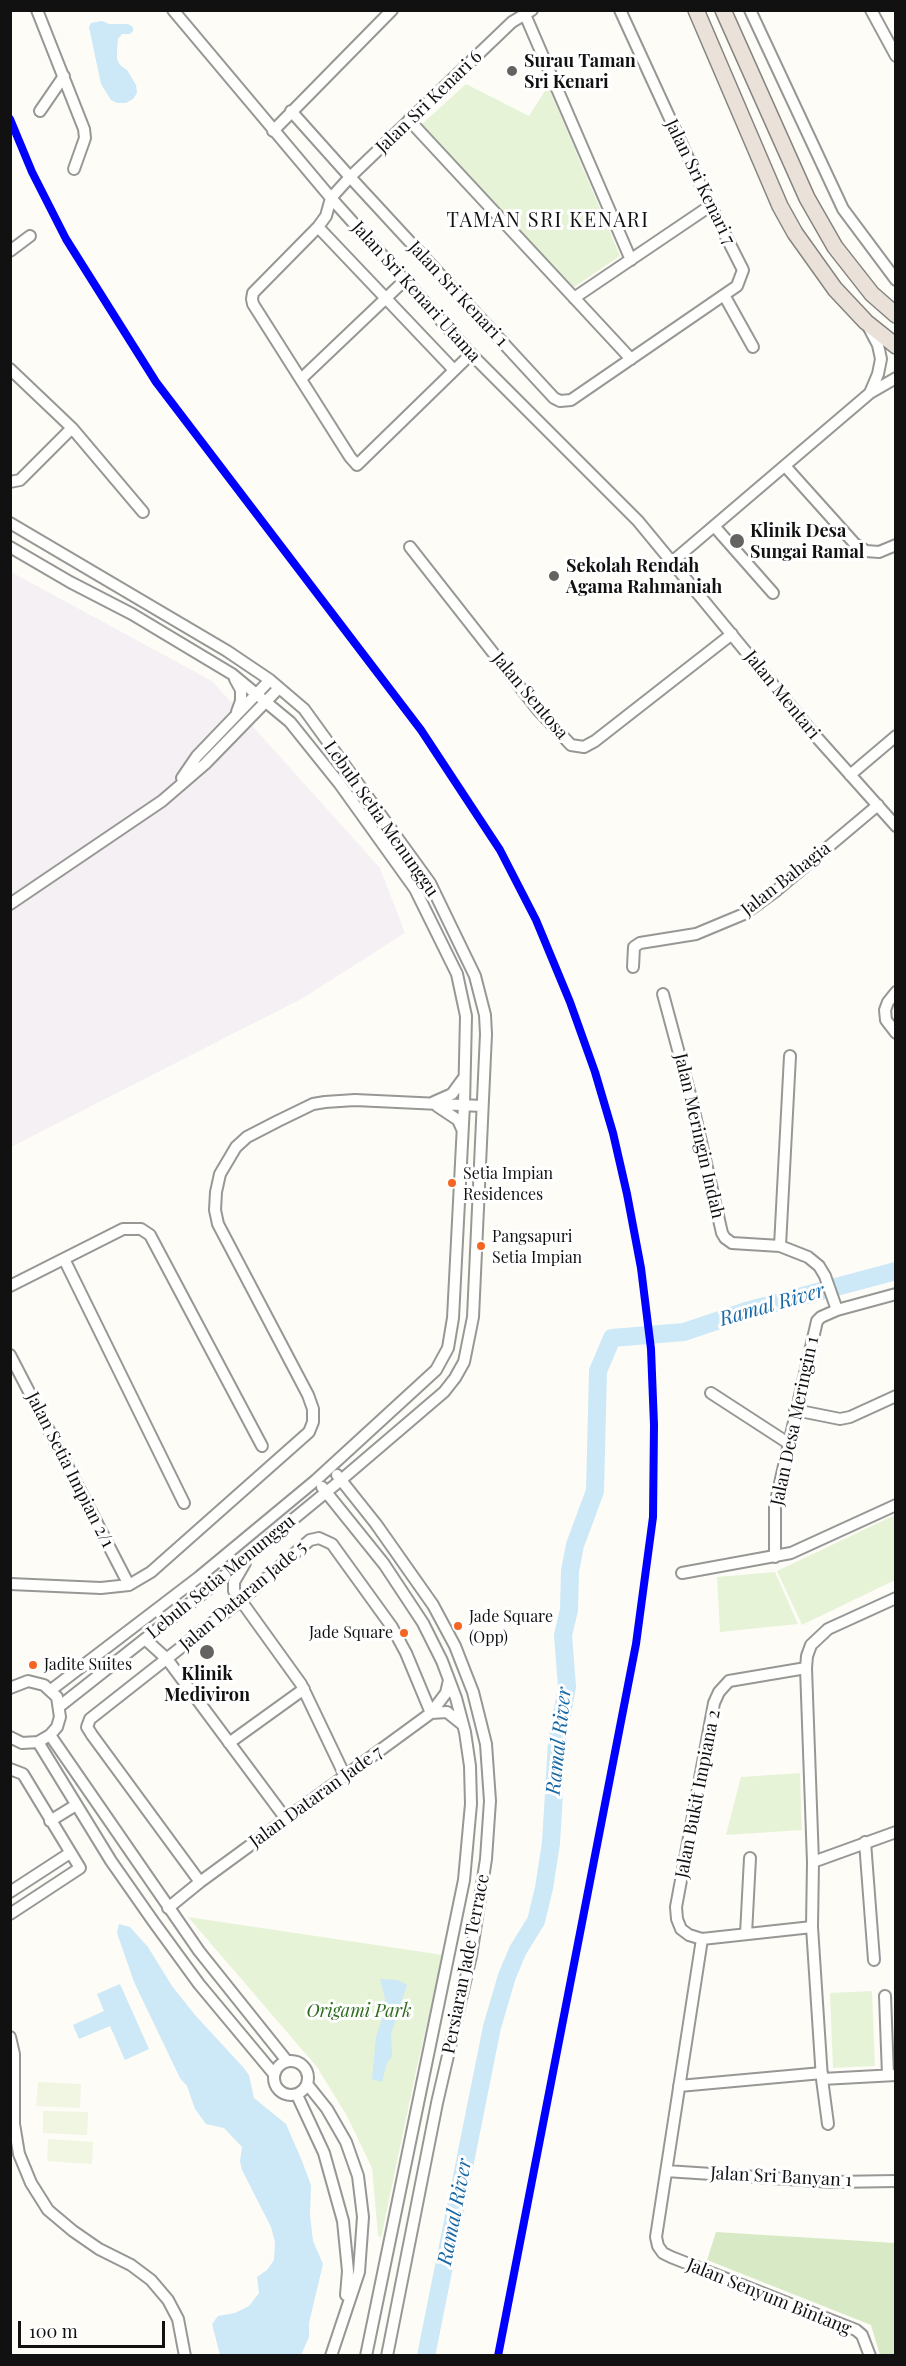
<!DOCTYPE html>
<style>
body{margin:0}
#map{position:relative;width:906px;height:2366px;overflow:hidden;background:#fdfcf7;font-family:"Playfair Display",serif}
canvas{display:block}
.frame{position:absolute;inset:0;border:12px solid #111;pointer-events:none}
.scale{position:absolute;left:18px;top:2321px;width:147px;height:27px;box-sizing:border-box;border:3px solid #111;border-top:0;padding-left:8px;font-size:18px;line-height:21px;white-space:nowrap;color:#111;-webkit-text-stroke:4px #fff;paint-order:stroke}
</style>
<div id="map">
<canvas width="906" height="2366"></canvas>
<div class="frame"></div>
<div class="scale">100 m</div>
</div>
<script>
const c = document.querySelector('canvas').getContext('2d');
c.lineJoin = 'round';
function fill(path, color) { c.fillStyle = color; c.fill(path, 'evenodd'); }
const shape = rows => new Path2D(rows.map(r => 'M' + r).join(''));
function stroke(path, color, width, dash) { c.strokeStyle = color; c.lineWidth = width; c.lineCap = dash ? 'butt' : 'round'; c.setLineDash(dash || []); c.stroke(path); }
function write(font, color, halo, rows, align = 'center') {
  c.font = font + ' "Playfair Display",serif'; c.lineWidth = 6; c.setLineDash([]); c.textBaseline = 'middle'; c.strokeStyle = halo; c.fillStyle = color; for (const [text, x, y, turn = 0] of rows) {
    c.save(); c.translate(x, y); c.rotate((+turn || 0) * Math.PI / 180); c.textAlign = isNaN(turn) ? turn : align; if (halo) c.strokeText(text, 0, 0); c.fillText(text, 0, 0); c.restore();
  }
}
fill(shape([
 [11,572,212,681,380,868,405,933,303,998,11,1147]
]), '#f5f0f3');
fill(shape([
 [466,84,529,116,548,86,620,256,571,289,420,126],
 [895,1515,895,1580,802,1625,777,1571],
 [775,1572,798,1624,720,1632,717,1577],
 [800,1773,802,1830,726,1835,741,1777],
 [188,1917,443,1955,416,2071,381,2238,378,2235,372,2168,347,2116,317,2067],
 [872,1991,875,2066,833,2068,830,1993]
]), '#e7f3d7');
fill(shape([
 [716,2232,895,2243,895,2355,880,2355,871,2325,707,2260]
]), '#d8eac5');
fill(shape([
 [38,2082,81,2084,80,2108,36,2106],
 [43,2111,88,2112,87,2135,43,2133],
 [48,2139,93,2142,92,2164,47,2161]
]), '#f0f6e1');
fill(shape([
 [102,21,109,24,128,24,133,27,133,31,130,34,122,34,118,39,117,50,117,59,120,65,127,70,136,85,137,93,133,99,126,103,117,103,111,100,101,84,89,27,91,23],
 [119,1924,130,1927,148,1947,172,1986,195,2015,243,2067,249,2075,254,2098,286,2124,302,2161,311,2185,310,2215,313,2241,323,2264,309,2323,309,2337,301,2355,220,2355,212,2324,218,2316,235,2313,249,2306,259,2293,257,2277,267,2270,274,2260,275,2242,271,2227,242,2170,240,2161,242,2147,224,2128,206,2124,195,2109,187,2086,180,2078,134,1982,117,1933],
 [380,1979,397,1980,407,1985,391,2034,392,2056,387,2063,382,2082,372,2079,376,2037,384,2013,385,1999],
 [120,1984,149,2049,125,2060,110,2026,79,2039,73,2025,104,2011,97,1994]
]), '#cde8f7');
stroke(shape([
 [426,2356,492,2027,507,1976,518,1950,536,1921,544,1888,551,1843,557,1742,567,1687,563,1635,569,1610,570,1571,575,1545,595,1491,598,1371,612,1338,684,1332,746,1311,896,1271]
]), '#cde8f7', 18);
const minor = shape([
 [37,10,84,129,85,138,74,169],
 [173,10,331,198,471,354,638,521,812,732,896,826],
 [523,10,631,260],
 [750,10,843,209,896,280],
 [871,10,896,56],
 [40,111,64,76],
 [291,111,350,177,554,398,560,401,571,400,737,286,743,270,706,197,620,10],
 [409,120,631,359],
 [273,131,392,10],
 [318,227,454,370],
 [10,251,30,236],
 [724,295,753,347],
 [574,298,710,206],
 [868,326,878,345,881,359,878,374,870,393],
 [471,354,357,465,350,457,253,304,252,299,253,293,318,227,326,216,331,198,350,177,512,22,532,10],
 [10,369,72,428,143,512],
 [301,379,404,281],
 [785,466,855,544,866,551,879,552,896,545],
 [10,482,20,480,72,428],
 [10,523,227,651,270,680,304,709,430,883,475,976,485,1015,486,1034,473,1317,464,1362,455,1378,444,1392,341,1480,207,1590,60,1706],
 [714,526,773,593],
 [10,547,70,582,132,614,232,674,290,722,339,783,415,889,457,974,466,1016,464,1105,453,1318,448,1348,436,1370,316,1480,199,1577,51,1690],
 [410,547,538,710,571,745,584,747,595,741,732,634],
 [673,561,870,393,896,378],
 [235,679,241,690,241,701,237,712],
 [850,775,896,736],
 [182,778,197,756,270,680],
 [10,904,162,801,205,764,279,688],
 [633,967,634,947,640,943,696,934,744,914,777,890,878,805],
 [896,992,888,1002,885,1010,886,1020,896,1033],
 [663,994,691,1098,722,1233,725,1238,732,1243,780,1246,808,1257,819,1266,825,1276,837,1310],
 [434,1102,452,1094,463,1079],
 [437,1106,458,1120,462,1129],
 [780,1246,790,1056],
 [64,1259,184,1503],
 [10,1286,123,1229,141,1229,150,1235,262,1446],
 [10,1355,129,1585],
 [711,1393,788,1443],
 [795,1410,840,1419,850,1417,896,1396],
 [337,1475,376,1524,433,1605,455,1646,473,1692,486,1744,490,1801,486,1859,471,1956,437,2103,387,2356],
 [322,1487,384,1564,423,1623,442,1661,456,1698,465,1732,470,1766,471,1804,464,1880,366,2356],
 [775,1557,775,1505,817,1321,821,1317,837,1310,896,1294],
 [245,1563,234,1582,234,1591,301,1684,345,1776],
 [682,1573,791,1553,896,1505],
 [10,1584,101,1588,129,1585,151,1572,309,1432,313,1422,313,1409,308,1395,218,1224,215,1210,216,1192,220,1174,236,1147,247,1137,278,1121,313,1104,325,1102,355,1100,482,1106],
 [145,1639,167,1659,286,1819],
 [10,1688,28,1681,44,1685,57,1697,60,1717,57,1727,50,1735,38,1742,22,1743,10,1737],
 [431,1713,447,1712,462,1724],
 [50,1735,199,1951,287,2061],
 [38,1742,111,1861,153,1921,199,1984,274,2074],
 [229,1743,304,1689],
 [10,1769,23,1774,80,1868,10,1914],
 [50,1821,76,1805],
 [865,1842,874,1960],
 [813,1862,896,1832],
 [200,1882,92,1735,87,1727,90,1719,240,1601,310,1540,319,1538,332,1544,392,1627,406,1653,431,1713],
 [10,1892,70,1853],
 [168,1908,200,1882,431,1713,446,1693,449,1680],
 [812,1927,702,1939,656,2237,658,2246,663,2253,671,2257,856,2330,862,2335,870,2356],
 [746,1934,750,1858],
 [702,1939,689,1935,681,1929,677,1919,676,1907,714,1703,719,1692,729,1681,806,1668],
 [885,1996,888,2075],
 [10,2037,14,2054,14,2124,19,2154,31,2183,48,2210,73,2231,99,2249,131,2265,151,2280,168,2300,178,2319,185,2356],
 '274 2078a17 17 0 1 1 34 0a17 17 0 1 1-34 0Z',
 [822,2079,896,2075],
 [307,2084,327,2109,346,2142,358,2176,363,2217,359,2272,331,2356],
 [679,2086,822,2073],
 [297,2095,324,2153,343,2221,348,2271,346,2295],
 [828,2124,822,2079,812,1927,813,1862,806,1668,807,1656,811,1645,828,1629,896,1598],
 [666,2171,833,2182,896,2181]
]);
const highway = shape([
 [696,10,780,206,795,233,835,289,866,322,896,346],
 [723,10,807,198,835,247,872,294,896,315]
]);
stroke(minor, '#979795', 14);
stroke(highway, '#858482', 18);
stroke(minor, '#fffffe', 10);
stroke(highway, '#eae1d8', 15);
stroke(shape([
 [10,119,32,172,66,239,156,382,421,730,500,850,536,920,570,1002,595,1072,613,1133,627,1194,641,1268,651,1349,654,1425,653,1517,636,1644,498,2356]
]), '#00f', 8);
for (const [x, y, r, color] of [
 [512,71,6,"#646362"],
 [737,541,8,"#646362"],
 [554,576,6,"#646362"],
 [452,1183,5,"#f26522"],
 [481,1246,5,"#f26522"],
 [458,1626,5,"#f26522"],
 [404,1633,5,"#f26522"],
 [207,1652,8,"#646362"],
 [33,1665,5,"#f26522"]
]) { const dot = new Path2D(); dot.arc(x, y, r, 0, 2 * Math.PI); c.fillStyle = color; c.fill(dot); stroke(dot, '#fff', 2); }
write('16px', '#111', '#fff', [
 ["Setia Impian",463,1174],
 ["Residences",463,1195],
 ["Pangsapuri",492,1237],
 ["Setia Impian",492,1258],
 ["Jade Square",469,1617],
 ["(Opp)",469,1638],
 ["Jade Square",393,1633,"right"],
 ["Jadite Suites",44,1665]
], 'left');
write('bold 18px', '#111', '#fff', [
 ["Surau Taman",524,61],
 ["Sri Kenari",524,82],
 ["Klinik Desa",750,531],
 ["Sungai Ramal",750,552],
 ["Sekolah Rendah",566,566],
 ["Agama Rahmaniah",566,587],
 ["Klinik",207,1674,"center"],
 ["Mediviron",207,1695,"center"]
], 'left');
write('18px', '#111', '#fff', [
 ["Jalan Sri Kenari 6",429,102,-44],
 ["Jalan Sri Kenari 7",700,182,64],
 ["Jalan Sri Kenari Utama",416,292,48],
 ["Jalan Sri Kenari 1",458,294,47],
 ["Jalan Mentari",782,695,51],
 ["Jalan Sentosa",530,696,50],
 ["Lebuh Setia Menunggu",381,819,55],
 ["Jalan Bahagia",786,879,-38],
 ["Jalan Meringin Indah",699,1136,77],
 ["Jalan Desa Meringin 1",795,1421,-78],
 ["Jalan Setia Impian 2/1",70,1470,63],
 ["Lebuh Setia Menunggu",221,1577,-39],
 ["Jalan Dataran Jade 5",243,1596,-40],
 ["Jalan Bukit Impiana 2",698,1794,-79],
 ["Jalan Dataran Jade 7",316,1797,-36],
 ["Persiaran Jade Terrace",466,1964,-79],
 ["Jalan Sri Banyan 1",781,2177,3],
 ["Jalan Senyum Bintang",769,2297,22]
]);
write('italic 18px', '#2f6b1f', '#fff', [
 ["Origami Park",359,2011]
]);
c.letterSpacing = '1.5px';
write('20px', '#111', '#fff', [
 ["TAMAN SRI KENARI",548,221]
]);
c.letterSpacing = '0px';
write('italic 20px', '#1768a6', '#fff', [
 ["Ramal River",772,1305,-16],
 ["Ramal River",559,1741,-84],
 ["Ramal River",455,2212,-79]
]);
</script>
